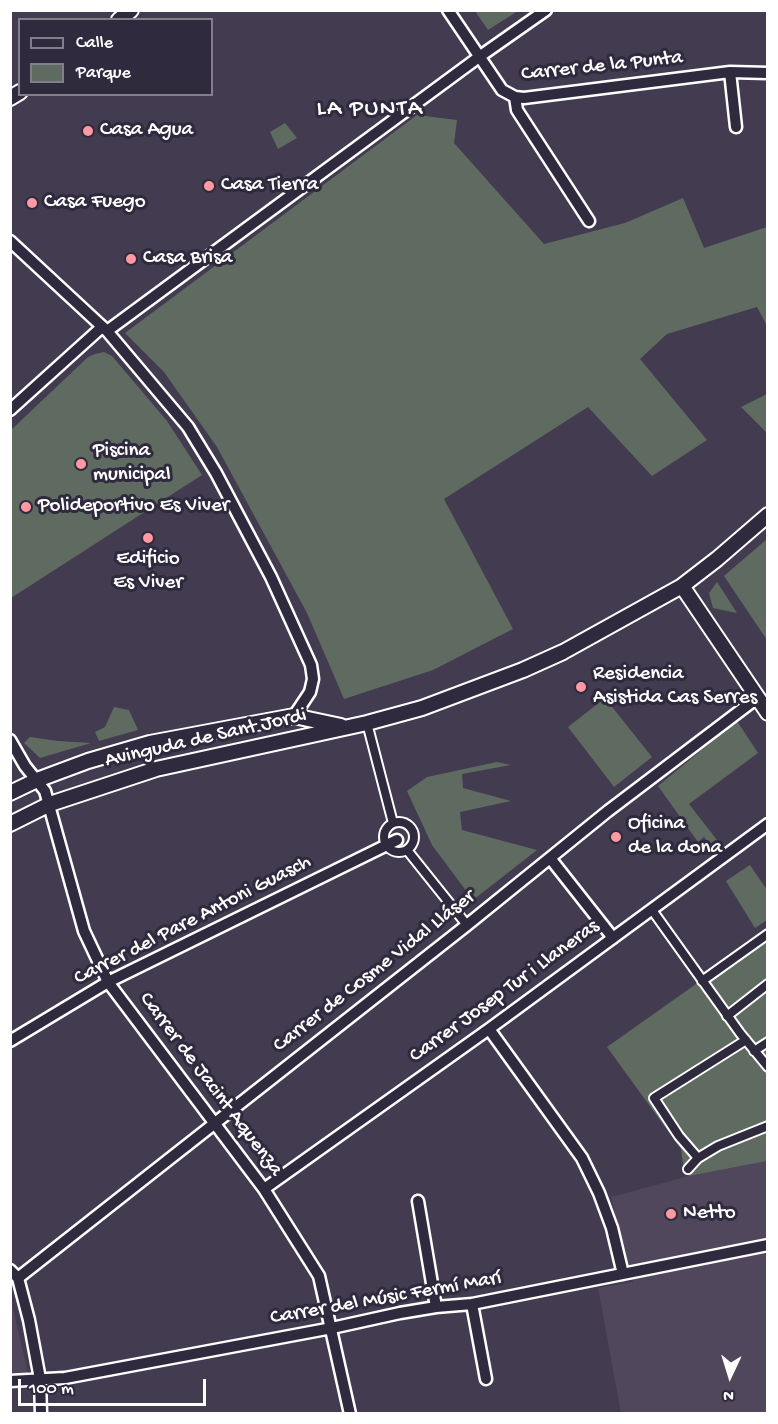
<!DOCTYPE html>
<meta charset="utf-8">
<style>
body{margin:0}
#map{position:relative;width:778px;height:1424px;overflow:hidden;background:#433b50;font-family:"Gochi Hand",sans-serif}
canvas{display:block}
.frame{position:absolute;inset:0;border:12px solid #fff;pointer-events:none}
.legend{position:absolute;left:18px;top:18px;width:195px;height:78px;box-sizing:border-box;background:#2f2a3d;border:2px solid #827f8b;margin:0;padding:8px 10px;list-style:none;font-size:18px;color:#fff}
.legend li{display:flex;align-items:center;gap:12px;height:30px}
.legend b{width:30px;border:2px solid #827f8b}
.north{position:absolute;left:700px;top:1346px;width:60px;height:60px;-webkit-text-stroke:4px #2f2a3d;paint-order:stroke;rotate:184deg;font-size:16px;font-weight:700;line-height:24px;text-align:center;color:#fff}
.north::after{content:'';display:block;margin:auto;width:21px;height:27px;background:#fff;clip-path:polygon(50% 0,100% 100%,50% 72%,0 100%)}
.scale{position:absolute;left:18px;top:1379px;width:188px;height:27px;box-sizing:border-box;border:3px solid #fff;border-top:0;padding-left:8px;font-size:18px;line-height:21px;white-space:nowrap;color:#fff;-webkit-text-stroke:4px #2f2a3d;paint-order:stroke}
</style>
<div id="map">
<canvas width="778" height="1424"></canvas>
<div class="frame"></div>
<ul class="legend">
<li><b style="height:8px;background:#2f2a3d"></b>Calle</li>
<li><b style="height:16px;background:#5f6b60"></b>Parque</li>
</ul>
<div class="north">N</div>
<div class="scale">100 m</div>
</div>
<script>
const c = document.querySelector('canvas').getContext('2d');
c.lineJoin = 'round';
function fill(path, color) { c.fillStyle = color; c.fill(path, 'evenodd'); }
const shape = rows => new Path2D(rows.map(r => 'M' + r).join(''));
function stroke(path, color, width, dash) { c.strokeStyle = color; c.lineWidth = width; c.lineCap = dash ? 'butt' : 'round'; c.setLineDash(dash || []); c.stroke(path); }
function write(font, color, halo, rows, align = 'center') {
  c.font = font + ' "Gochi Hand",sans-serif'; c.lineWidth = 6; c.setLineDash([]); c.textBaseline = 'middle'; c.strokeStyle = halo; c.fillStyle = color; for (const [text, x, y, turn = 0] of rows) {
    c.save(); c.translate(x, y); c.rotate((+turn || 0) * Math.PI / 180); c.textAlign = isNaN(turn) ? turn : align; if (halo) c.strokeText(text, 0, 0); c.fillText(text, 0, 0); c.restore();
  }
}
fill(shape([
 [767,1161,767,1413,621,1413,598,1288,633,1282,611,1197,689,1176],
 [11,1301,28,1372,11,1375,10,1375]
]), '#51475d');
fill(shape([
 [475,11,518,11,488,30],
 [417,115,457,120,454,143,544,244,625,223,683,198,704,248,767,227,767,326,757,307,667,334,640,359,707,440,652,476,588,407,444,499,513,629,433,670,344,699,307,613,217,447,164,372,125,333],
 [285,123,297,138,278,149,270,132],
 [104,352,112,356,167,421,202,475,11,598,11,430,88,357,95,354],
 [767,394,767,433,741,407],
 [767,539,767,640,724,576],
 [717,582,737,613,713,608,709,593],
 [605,698,652,757,614,787,568,727],
 [114,707,129,710,138,730,99,741,95,732,105,727],
 [737,721,758,753,689,804,717,840,711,846,704,837,698,842,658,786],
 [30,737,58,741,91,743,40,758,24,743],
 [497,762,511,765,462,774,463,788,511,801,460,812,462,830,537,850,473,900,432,845,407,791,427,777],
 [750,865,767,890,767,920,755,928,726,881],
 [767,928,767,1161,689,1176,683,1165,681,1149,607,1047,696,984,706,972]
]), '#5f6b60');
const pedestrian = shape([
 [367,723,393,823],
 '384 837a15 15 0 1 1 30 0a15 15 0 1 1-30 0Z',
 [407,850,467,925],
 [652,910,740,1033,768,1067],
 [702,981,768,934],
 [727,1016,768,984],
 [754,1051,768,1042],
 [698,1158,679,1136,654,1098,746,1040],
 [688,1169,698,1158,718,1146,768,1126]
]);
const minor = shape([
 [448,10,502,90,515,97,524,98,730,72,768,73],
 [730,72,736,127],
 [515,97,517,110,589,221],
 [10,241,107,331,188,427,216,473,271,577,311,665,313,679,310,692,294,716],
 [107,331,479,57,546,10],
 [10,410,102,327],
 [10,740,25,766,45,791,84,931,108,982,264,1189,319,1276,350,1414],
 [550,858,613,938],
 [489,1029,582,1158,599,1193,612,1228,623,1274],
 [10,1041,108,982,397,840],
 [264,1189,489,1029,768,824],
 [418,1201,436,1307],
 [10,1270,18,1278,29,1320,40,1379,41,1414],
 [18,1278,467,925,608,811,757,698],
 [472,1304,486,1379],
 [10,1381,65,1378,332,1328,400,1313,436,1307,472,1304,768,1245]
]);
const tertiary = shape([
 [119,20,131,10],
 [10,98,20,92],
 [682,586,768,713],
 [10,793,37,780,88,761,150,743,294,716,341,726],
 [10,824,50,804,156,769,367,723,422,708,523,670,563,652,682,586,717,559,768,515]
]);
stroke(pedestrian, '#fff', 12);
stroke(minor, '#fff', 15);
stroke(tertiary, '#fff', 18);
stroke(pedestrian, '#2f2a3d', 8);
stroke(minor, '#2f2a3d', 10);
stroke(tertiary, '#2f2a3d', 14);
for (const [x, y, r, color] of [
 [88,131,6,"#ff9aa2"],
 [209,186,6,"#ff9aa2"],
 [32,203,6,"#ff9aa2"],
 [131,259,6,"#ff9aa2"],
 [81,464,6,"#ff9aa2"],
 [26,507,6,"#ff9aa2"],
 [148,538,6,"#ff9aa2"],
 [581,687,6,"#ff9aa2"],
 [616,837,6,"#ff9aa2"],
 [671,1214,6,"#ff9aa2"]
]) { const dot = new Path2D(); dot.arc(x, y, r, 0, 2 * Math.PI); c.fillStyle = color; c.fill(dot); stroke(dot, '#2f2a3d', 2); }
write('21px', '#fff', '#2f2a3d', [
 ["Carrer de la Punta",602,67,-6],
 ["Avinguda de Sant Jordi",206,739,-13],
 ["Carrer del Pare Antoni Guasch",193,921,-27],
 ["Carrer de Cosme Vidal Lláser",375,972,-38],
 ["Carrer Josep Tur i Llaneras",505,992,-36],
 ["Carrer de Jacint Aquenza",210,1085,53],
 ["Carrer del Músic Fermí Marí",386,1299,-10]
]);
write('21px', '#fff', '#2f2a3d', [
 ["Casa Agua",100,131],
 ["Casa Tierra",221,186],
 ["Casa Fuego",44,203],
 ["Casa Brisa",143,259],
 ["Piscina",93,452],
 ["municipal",93,476],
 ["Polideportivo Es Viver",38,507],
 ["Edificio",148,560,"center"],
 ["Es Viver",148,584,"center"],
 ["Residencia",593,675],
 ["Asistida Cas Serres",593,699],
 ["Oficina",628,825],
 ["de la dona",628,849],
 ["Netto",683,1214]
], 'left');
c.letterSpacing = '1.5px';
write('24px', '#fff', '#2f2a3d', [
 ["LA PUNTA",370,110]
]);
c.letterSpacing = '0px';
</script>
